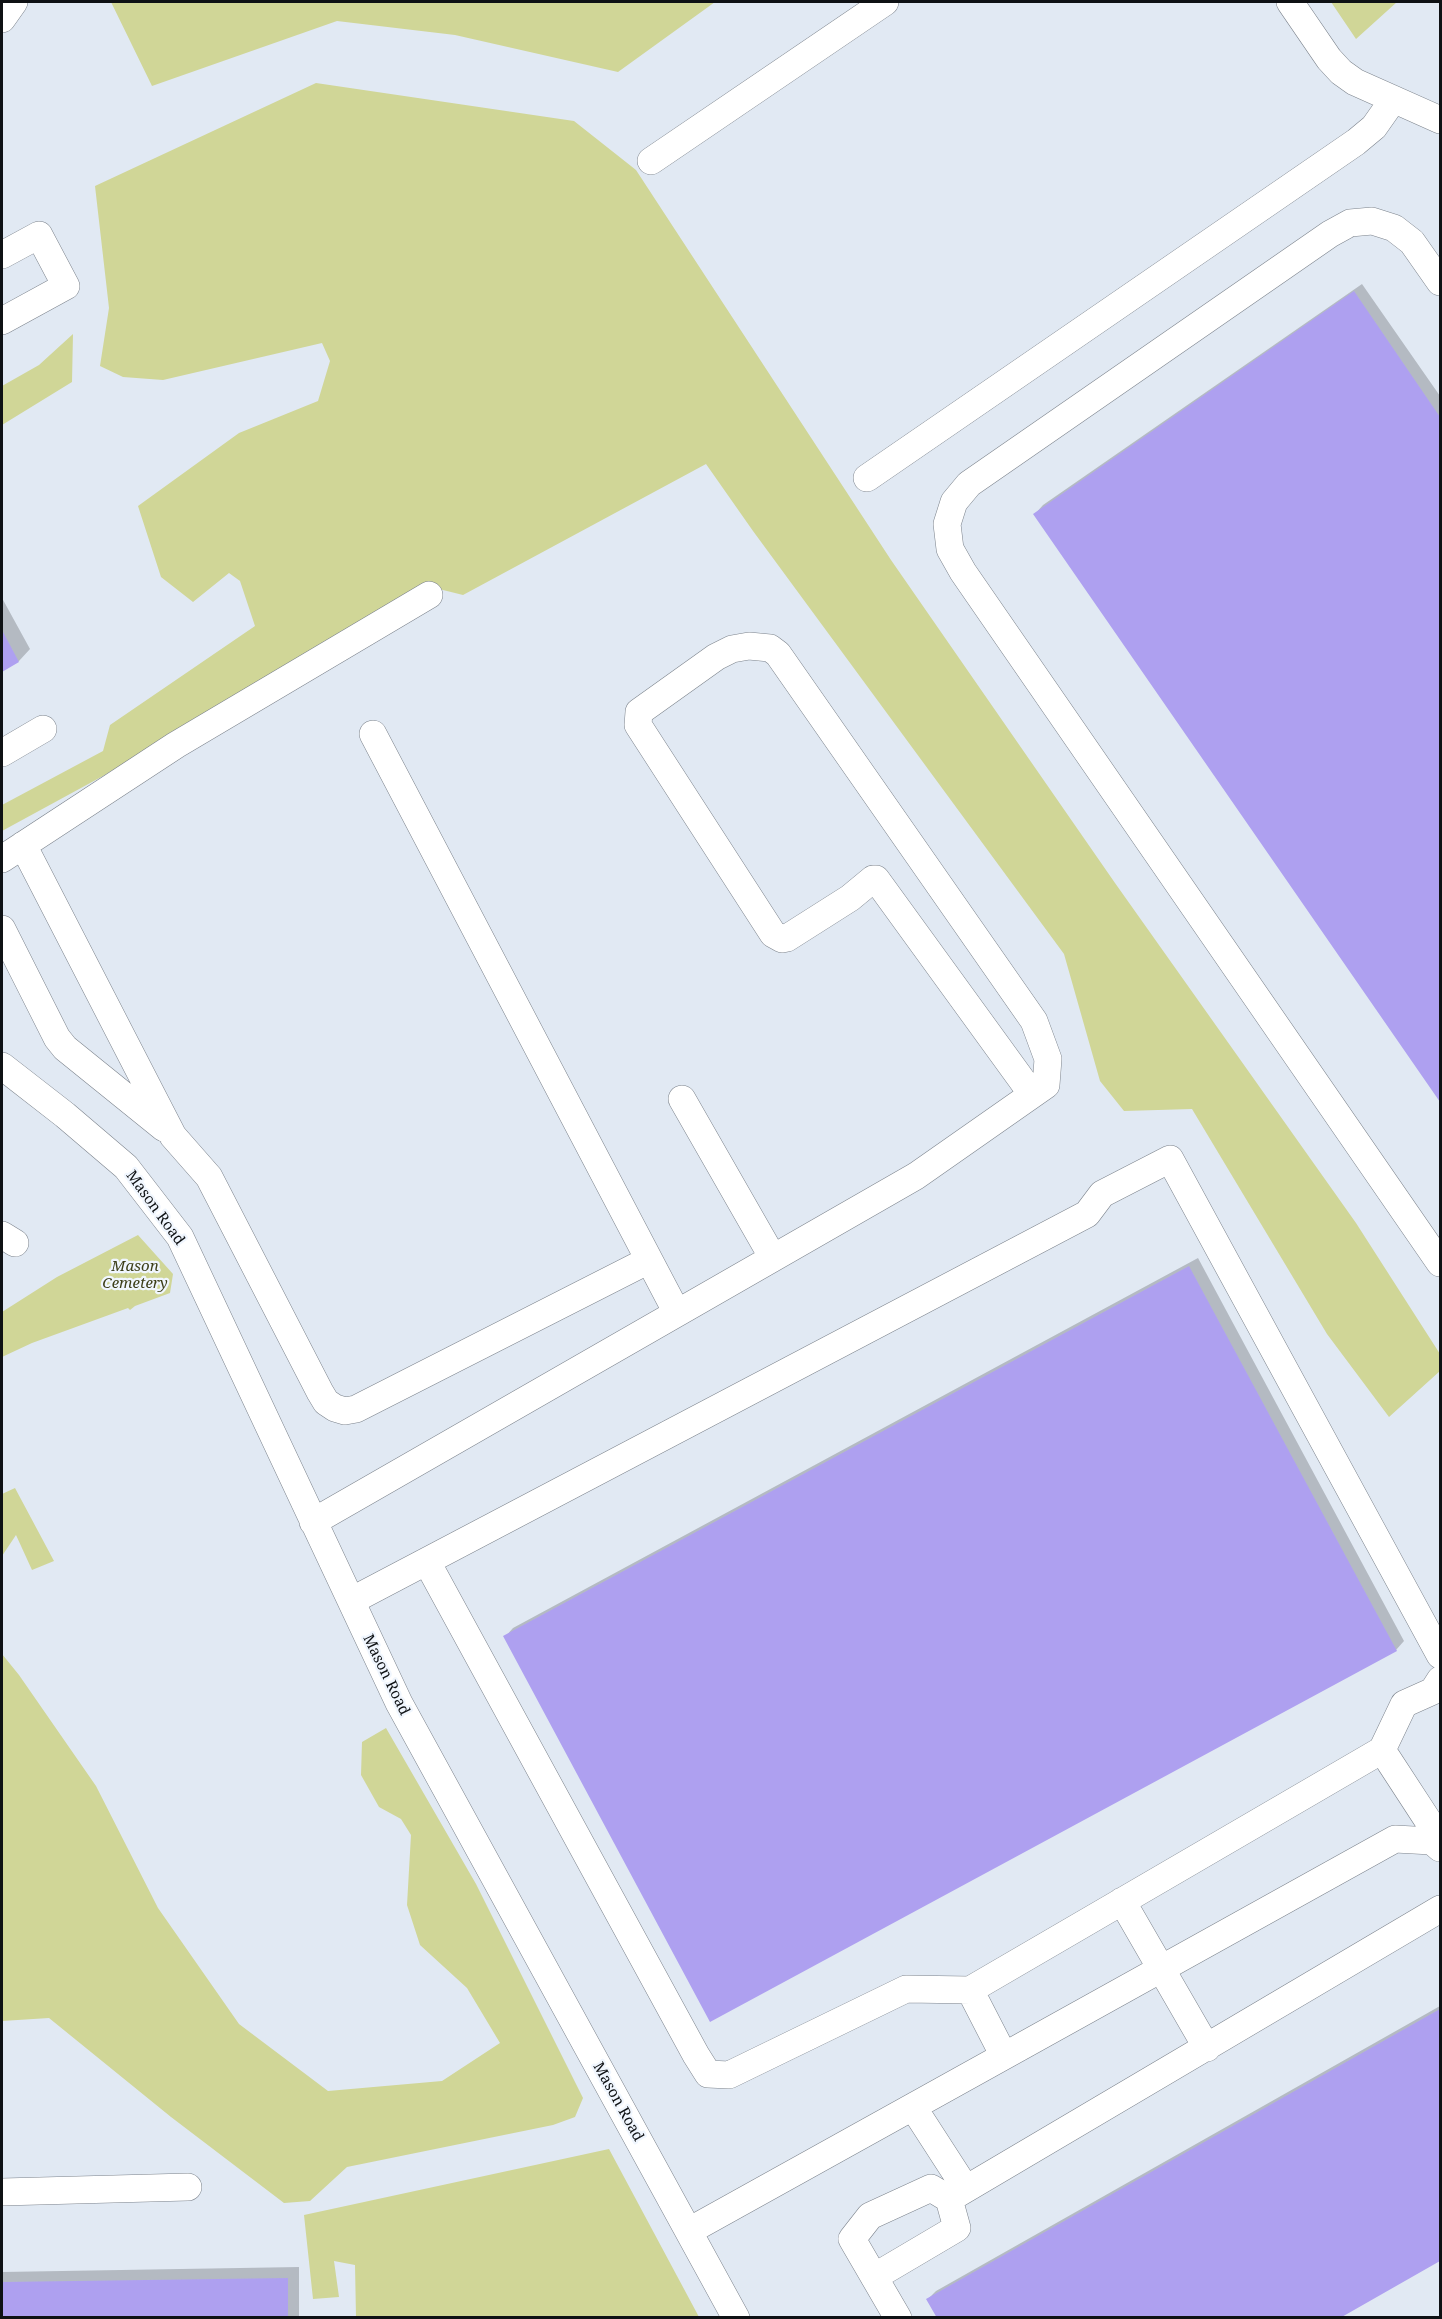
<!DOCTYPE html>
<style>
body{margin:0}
#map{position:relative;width:1442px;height:2319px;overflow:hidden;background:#e1e9f3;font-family:"Noto Serif",serif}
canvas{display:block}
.frame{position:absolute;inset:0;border:3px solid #0e1114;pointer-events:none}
</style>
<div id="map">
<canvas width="1442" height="2319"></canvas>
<div class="frame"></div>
</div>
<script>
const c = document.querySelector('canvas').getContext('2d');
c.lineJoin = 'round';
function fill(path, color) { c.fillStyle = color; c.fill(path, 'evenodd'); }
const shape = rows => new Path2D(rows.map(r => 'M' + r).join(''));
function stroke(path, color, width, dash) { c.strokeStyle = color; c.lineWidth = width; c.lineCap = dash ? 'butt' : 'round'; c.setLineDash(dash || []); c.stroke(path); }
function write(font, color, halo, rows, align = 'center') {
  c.font = font + ' "Noto Serif",serif'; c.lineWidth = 4.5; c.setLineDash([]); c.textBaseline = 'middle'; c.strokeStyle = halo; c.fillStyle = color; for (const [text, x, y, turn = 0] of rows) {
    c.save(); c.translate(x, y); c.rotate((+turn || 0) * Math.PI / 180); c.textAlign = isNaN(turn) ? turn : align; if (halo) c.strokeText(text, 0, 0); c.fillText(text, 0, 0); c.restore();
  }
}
fill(shape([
 [111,2,715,2,618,72,455,35,337,21,152,86],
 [1331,2,1397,2,1356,39],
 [316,83,574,121,636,170,891,560,1115,883,1356,1223,1440,1354,1440,1371,1389,1417,1327,1334,1192,1109,1124,1111,1100,1081,1064,954,753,531,706,464,463,595,423,585,103,776,2,831,2,805,103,751,110,725,255,626,240,581,229,573,193,602,161,577,138,506,239,433,318,401,330,361,322,343,163,380,123,377,100,366,109,308,95,186],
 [73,334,72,382,2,425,2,386,39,365],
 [138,1235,173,1274,170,1293,135,1306,130,1310,128,1308,32,1343,2,1357,2,1312,57,1277],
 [15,1488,54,1561,32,1570,16,1535,2,1556,2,1494],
 [2,1654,19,1675,96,1786,158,1908,239,2024,328,2091,442,2081,500,2043,467,1988,420,1945,407,1905,411,1835,401,1819,379,1807,361,1775,362,1742,386,1728,476,1884,583,2098,575,2117,553,2125,347,2167,310,2201,284,2203,171,2117,49,2018,2,2021],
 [609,2149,699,2317,356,2317,355,2265,334,2261,339,2297,313,2299,304,2215]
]), '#d0d697');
fill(shape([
 [1362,284,1440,396,1440,1099,1035,514,1043,505],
 [2,598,30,649,19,661,2,670],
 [1198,1258,1404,1641,1396,1650,505,1637,513,1628],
 [1440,2006,1440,2259,1337,2318,928,2299,936,2291],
 [299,2267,299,2318,2,2318,2,2272]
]), '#0003');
fill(shape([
 [1354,291,1440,417,1440,1102,1033,514],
 [2,630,19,662,2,672],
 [1189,1266,1397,1651,710,2022,503,1636],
 [1440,2009,1440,2261,1340,2318,937,2318,926,2299],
 [288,2278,288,2318,2,2318,2,2282]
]), '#aea0f0');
const minor = shape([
 [1290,2,1329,59,1341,72,1355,82,1440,120],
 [2,19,14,2],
 [651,161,885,2],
 [2,255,39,235,66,286,2,321],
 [1440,282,1412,242,1394,228,1372,221,1350,223,1330,234,969,484,954,502,947,524,950,549,963,572,1440,1263],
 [867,478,1356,142,1374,127,1393,100],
 [373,734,677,1313],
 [2,753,43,729],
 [23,845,173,1136,209,1177,320,1392,326,1402,335,1408,345,1411,356,1409,649,1260],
 [2,859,176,745,429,595],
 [2,929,57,1038,65,1048,164,1128],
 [2,1066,65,1115,126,1167,180,1237,399,1703,736,2318],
 [682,1099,773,1258],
 [2,1235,15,1243],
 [313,1522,916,1176,1046,1085,1048,1059,1034,1021,778,654,770,648,749,646,732,649,716,657,639,712,638,725,773,934,782,939,787,938,850,898,873,879,876,879,1032,1094],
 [427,1562,696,2055,708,2074,729,2075,906,1989,970,1990,1382,1750,1404,1704,1433,1691,1440,1680],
 [351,1601,1087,1214,1102,1194,1170,1159,1440,1655],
 [1382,1750,1440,1839],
 [1122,1901,1207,2048],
 [970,1990,1004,2056],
 [913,2107,966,2189],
 [2,2192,188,2187],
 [689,2231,1395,1839,1432,1841,1440,1848],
 [874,2277,957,2228,949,2199],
 [898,2318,852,2239,870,2216,931,2188,949,2199,1440,1909]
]);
stroke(minor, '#7c838c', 28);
stroke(minor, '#fff', 27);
write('15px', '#0e1114', '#f0f6fe', [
 ["Mason Road",155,1208,54],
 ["Mason Road",386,1675,64],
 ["Mason Road",618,2102,61]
]);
write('italic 15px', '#3c3e18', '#f0f6fe', [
 ["Mason",135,1267],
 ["Cemetery",135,1284]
]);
</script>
